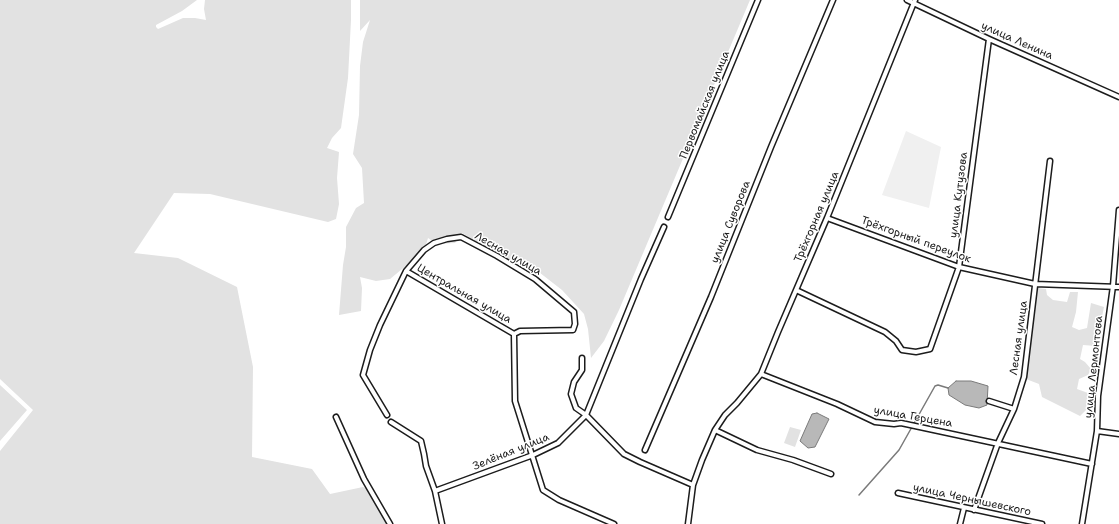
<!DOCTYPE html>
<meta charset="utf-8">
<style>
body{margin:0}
canvas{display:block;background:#fff}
</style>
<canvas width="1119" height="524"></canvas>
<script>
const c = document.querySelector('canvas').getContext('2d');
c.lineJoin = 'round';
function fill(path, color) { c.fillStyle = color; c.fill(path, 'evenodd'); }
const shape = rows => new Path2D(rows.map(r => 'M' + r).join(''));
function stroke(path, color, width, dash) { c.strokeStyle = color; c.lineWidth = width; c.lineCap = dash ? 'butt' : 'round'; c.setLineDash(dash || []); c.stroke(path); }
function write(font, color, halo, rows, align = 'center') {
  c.font = font + ' "Shantell Sans",sans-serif'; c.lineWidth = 3; c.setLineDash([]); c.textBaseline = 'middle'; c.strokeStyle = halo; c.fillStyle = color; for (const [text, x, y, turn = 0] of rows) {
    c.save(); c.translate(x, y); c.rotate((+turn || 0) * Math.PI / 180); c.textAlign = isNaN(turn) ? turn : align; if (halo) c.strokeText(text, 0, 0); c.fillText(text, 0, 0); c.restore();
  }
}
fill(shape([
 [906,131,941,147,929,208,882,195]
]), '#f0f0f0');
fill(shape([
 [0,0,197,0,182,11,156,25,156,27,158,29,183,18,195,18,206,20,204,9,205,0,351,0,351,20,348,78,341,128,332,138,327,148,339,152,337,178,339,204,336,219,328,222,210,194,174,193,134,253,178,258,237,287,253,367,252,457,312,469,330,494,363,487,372,491,387,524,0,524,0,451,33,410,0,379],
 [360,0,750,0,619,310,604,341,591,358,588,329,584,314,562,290,535,269,507,259,462,233,455,243,437,244,428,238,425,248,419,255,390,279,376,281,360,277,362,288,361,311,339,315,343,265,346,247,346,227,356,208,364,203,362,168,353,154,359,115,360,66,363,42,370,20,360,31],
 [1037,288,1046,289,1047,295,1053,300,1067,302,1070,292,1078,292,1076,312,1072,327,1079,330,1087,328,1091,303,1104,307,1096,346,1083,345,1080,359,1085,362,1091,369,1088,375,1079,379,1077,389,1088,393,1086,410,1080,416,1042,397,1039,384,1026,379],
 [0,385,27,410,0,441],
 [790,427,801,430,795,447,784,443]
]), '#e2e2e2');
const water = shape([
 [956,381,971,381,988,386,987,405,979,408,965,405,949,395,948,388,956,381],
 [817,413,829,419,815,447,808,448,800,441,812,414,817,413]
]);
fill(water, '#b8b8b8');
stroke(water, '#7a7a7a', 1);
stroke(shape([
 [859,495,899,450,935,386,938,385,948,388]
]), '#7a7a7a', 1.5);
const minor = shape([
 [907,0,989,39,1119,97],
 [668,217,758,0],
 [827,218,959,267,1035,284,1119,287],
 [406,271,514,334,515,401,543,490,559,500,614,524],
 [796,290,885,332,896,341,902,350,916,352,930,349,959,267,989,39],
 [582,358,582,370,574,382,571,394,576,408,586,415,624,454,640,462,693,485],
 [761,374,837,404,875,422,894,424,901,423,1092,464],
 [989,401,1014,409],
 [387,415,363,375,370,350,380,325,406,271,424,250,434,243,447,239,461,237,497,256,535,279,574,312,575,324,573,330,520,331,514,334],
 [336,417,364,479,390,524],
 [391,422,421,441,424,454,426,466,435,491,442,524],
 [715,430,757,450,793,460,831,474],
 [1097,431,1119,434],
 [645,450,711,297,771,147,833,0],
 [435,491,533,455,558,443,586,415,641,279,664,227],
 [898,493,1042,524],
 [974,510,998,443,1014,409,1024,377,1050,161],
 [688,524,693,485,702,460,715,430,725,415,737,403,761,374,778,332,827,218,915,0],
 [960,524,964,508],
 [1082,524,1097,431,1098,396,1113,286,1119,210]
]);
stroke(minor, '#1c1c1c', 7);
stroke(minor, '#fff', 4);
write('11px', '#1c1c1c', '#fff', [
 ["улица Ленина",1017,41,24],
 ["Первомайская улица",705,105,-68],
 ["улица Кутузова",959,195,-83],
 ["Трёхгорная улица",817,217,-67],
 ["улица Суворова",731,222,-68],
 ["Трёхгорный переулок",916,240,20],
 ["Лесная улица",508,254,30],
 ["Центральная улица",464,294,30],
 ["Лесная улица",1019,338,-82],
 ["улица Лермонтова",1094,367,-84],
 ["улица Герцена",913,417,10],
 ["Зелёная улица",511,452,-22],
 ["улица Чернышевского",972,500,12]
]);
</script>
